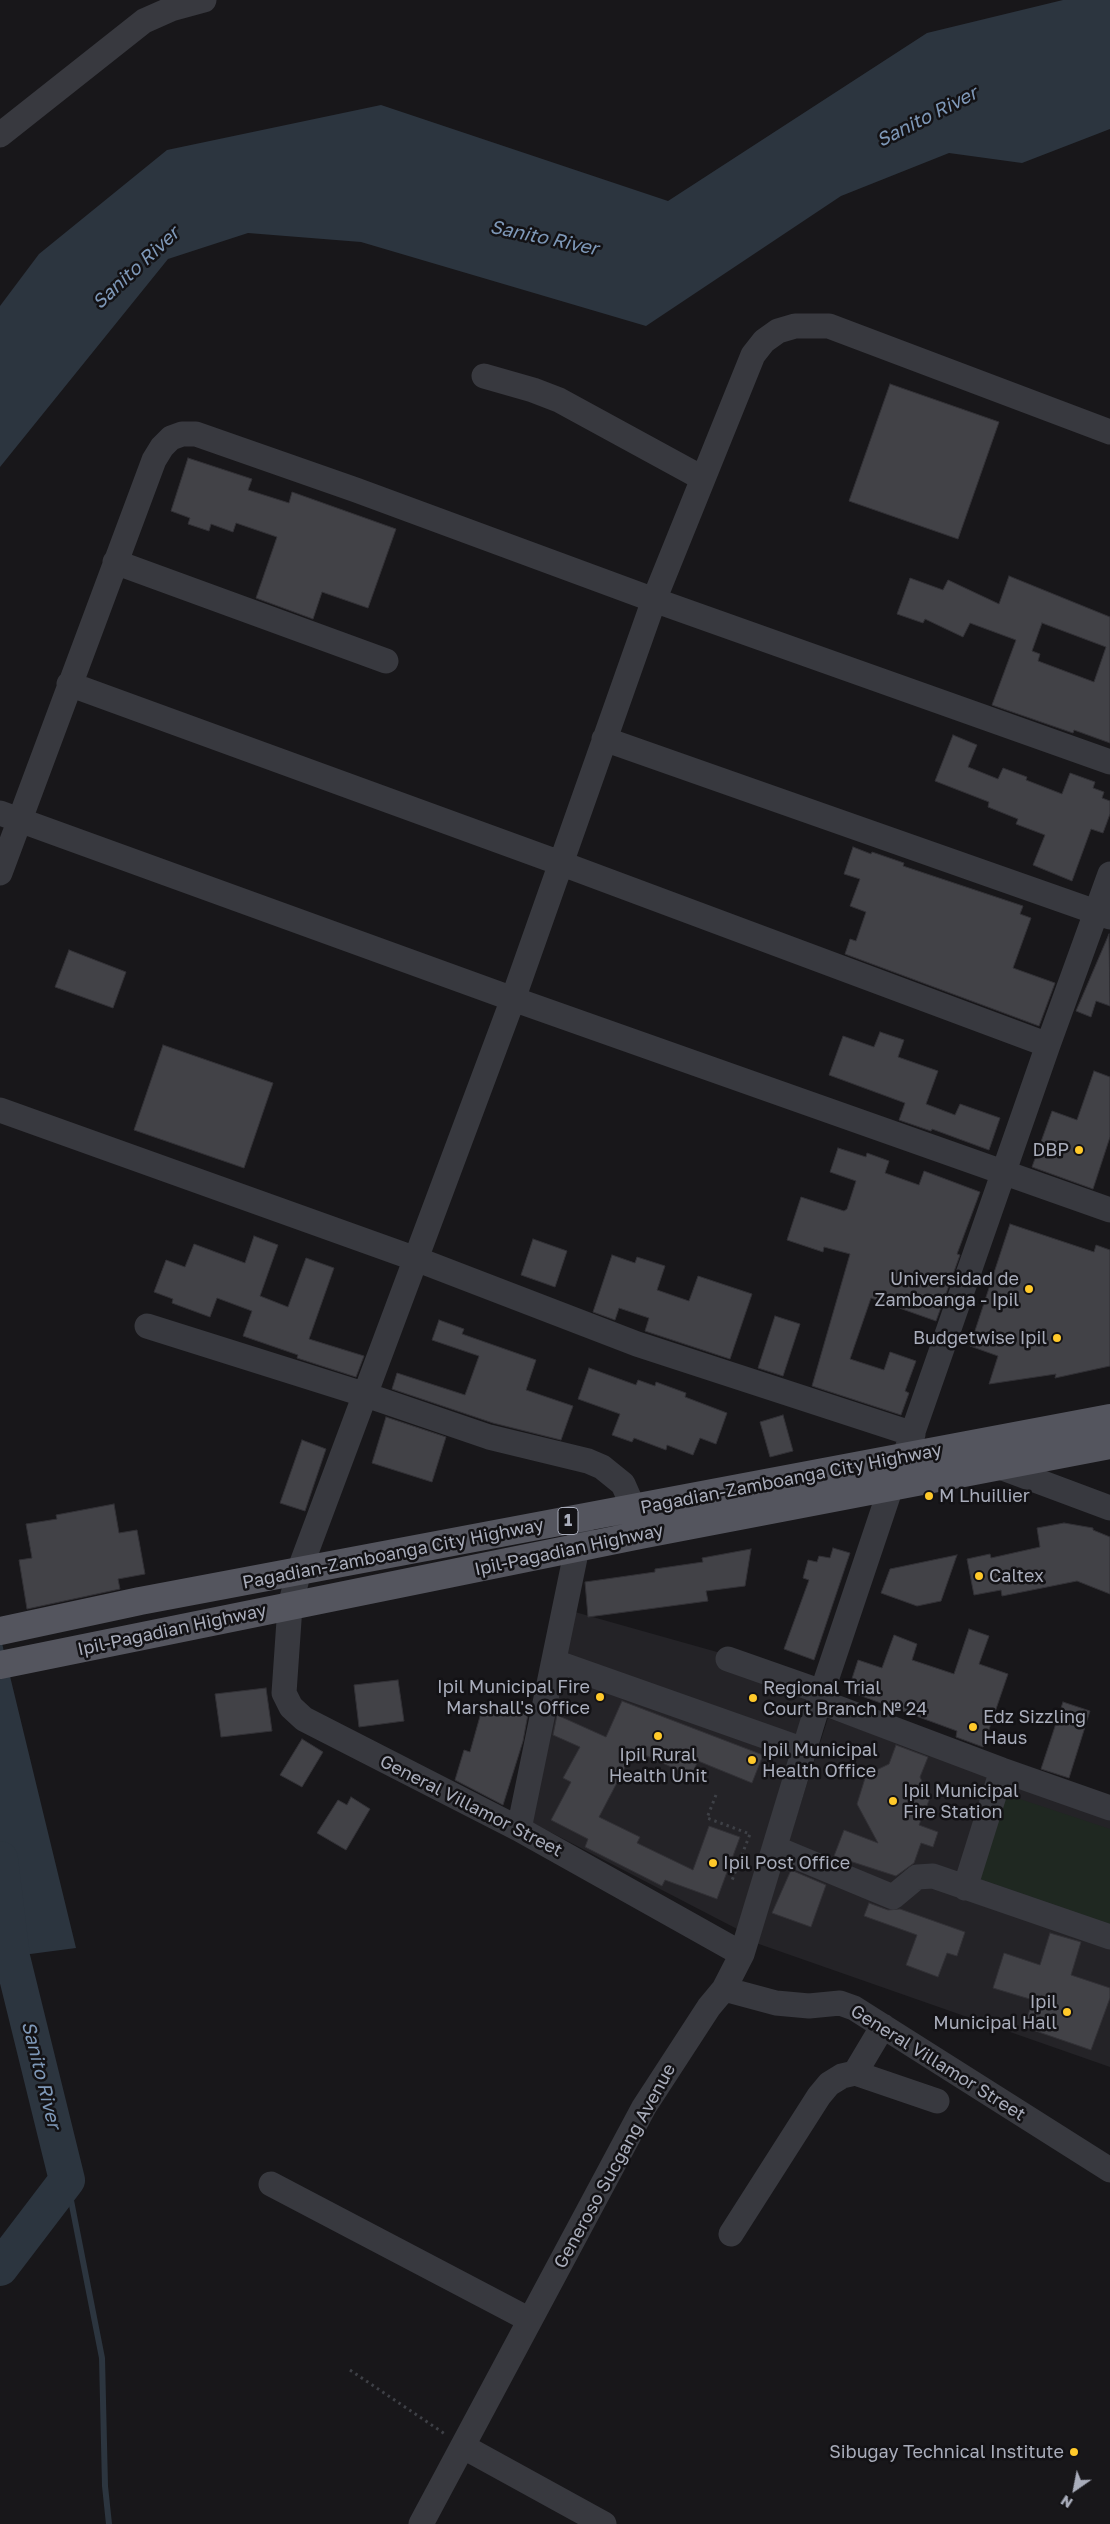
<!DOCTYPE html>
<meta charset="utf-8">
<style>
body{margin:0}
#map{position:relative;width:1110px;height:2524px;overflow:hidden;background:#18171a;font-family:"Golos Text",sans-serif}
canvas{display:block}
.north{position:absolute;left:1050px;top:2464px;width:50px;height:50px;-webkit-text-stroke:4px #131215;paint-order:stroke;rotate:213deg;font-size:14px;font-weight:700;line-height:20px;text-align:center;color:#a9adbb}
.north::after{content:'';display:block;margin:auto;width:18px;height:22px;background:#a9adbb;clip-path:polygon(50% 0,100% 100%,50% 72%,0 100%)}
</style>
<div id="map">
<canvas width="1110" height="2524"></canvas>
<div class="north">N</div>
</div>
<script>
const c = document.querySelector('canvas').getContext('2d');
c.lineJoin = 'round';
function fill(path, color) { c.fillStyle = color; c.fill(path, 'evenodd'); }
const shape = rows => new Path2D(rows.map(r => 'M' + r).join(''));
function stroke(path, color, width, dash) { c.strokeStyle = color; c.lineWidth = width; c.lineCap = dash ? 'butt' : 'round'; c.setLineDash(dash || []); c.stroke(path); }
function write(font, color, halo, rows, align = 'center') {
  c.font = font + ' "Golos Text",sans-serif'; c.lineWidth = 5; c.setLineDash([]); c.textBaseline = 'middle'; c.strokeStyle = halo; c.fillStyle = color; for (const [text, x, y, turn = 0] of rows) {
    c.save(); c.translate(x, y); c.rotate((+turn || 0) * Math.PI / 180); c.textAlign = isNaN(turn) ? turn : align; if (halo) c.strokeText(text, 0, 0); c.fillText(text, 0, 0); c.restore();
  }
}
fill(shape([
 [575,1612,813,1679,741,1931,525,1819],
 [828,1718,1110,1818,1110,2067,756,1943]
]), '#242327');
fill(shape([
 [1005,1794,1110,1829,1110,1924,977,1878]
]), '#1f2821');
fill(shape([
 [1063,0,1110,0,1110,129,1022,163,949,153,841,196,646,326,361,242,248,233,168,259,0,467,0,306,39,254,167,150,381,105,668,201,927,33],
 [0,1635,76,1948,0,1958]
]), '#2c353f');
stroke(shape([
 [67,2180,102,2358,105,2486,109,2524]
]), '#2c353f', 6);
stroke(shape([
 [0,1859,12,1957,67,2180,0,2268]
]), '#2c353f', 36);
const building = shape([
 [890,384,999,422,958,539,849,501,890,384],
 [188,458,252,479,248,490,289,503,292,492,396,529,368,608,322,592,313,619,256,598,277,537,236,523,233,532,211,524,209,531,188,524,190,518,171,511,188,458],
 [1009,576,1110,617,1110,743,1074,730,1073,733,992,705,1016,640,970,623,963,637,925,619,923,623,897,614,910,578,943,590,948,580,999,604,1009,576],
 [1042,623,1106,647,1094,682,1038,661,1040,654,1032,651,1042,623],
 [953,735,977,745,968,767,998,779,1003,768,1027,777,1026,780,1062,794,1070,773,1095,782,1093,788,1104,792,1102,798,1110,801,1110,814,1103,833,1091,829,1072,881,1033,865,1045,835,1016,824,1018,819,988,807,989,802,935,781,953,735],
 [853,847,871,854,872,852,904,863,903,866,1023,906,1020,914,1031,918,1013,968,1055,983,1039,1026,845,954,850,939,856,941,866,912,850,906,860,879,844,874,853,847],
 [1109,934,1110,1006,1096,1001,1091,1017,1076,1011,1109,934],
 [69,950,126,972,113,1008,55,987,69,950],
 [880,1032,904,1040,898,1057,938,1071,926,1104,955,1115,960,1104,1000,1118,989,1150,932,1129,931,1131,899,1120,905,1103,829,1075,843,1036,874,1047,880,1032],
 [163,1045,273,1083,244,1168,134,1130,163,1045],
 [1094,1071,1110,1077,1110,1137,1093,1189,1032,1167,1052,1111,1077,1120,1094,1071],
 [838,1148,866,1157,867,1153,889,1161,885,1173,919,1185,924,1171,980,1192,957,1254,960,1255,936,1321,871,1298,850,1359,884,1370,890,1352,916,1361,905,1391,909,1393,901,1415,812,1386,850,1254,824,1247,823,1252,787,1240,801,1197,844,1211,847,1209,856,1181,830,1172,838,1148],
 [1010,1224,1094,1252,1096,1245,1110,1250,1110,1366,1055,1378,1056,1374,989,1384,998,1356,970,1346,1010,1224],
 [254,1236,278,1245,260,1296,288,1307,306,1258,334,1268,309,1339,364,1356,356,1377,297,1358,298,1355,243,1336,252,1311,217,1298,210,1317,172,1303,173,1299,154,1292,166,1260,185,1267,194,1244,245,1263,254,1236],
 [533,1239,567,1251,555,1287,521,1275,533,1239],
 [612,1255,635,1263,637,1257,665,1266,657,1290,689,1301,698,1276,752,1294,730,1359,645,1331,649,1318,619,1308,615,1320,593,1312,612,1255],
 [775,1316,800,1324,783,1376,758,1368,775,1316],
 [439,1320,464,1329,462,1334,536,1360,526,1390,573,1406,561,1440,493,1423,392,1389,397,1373,465,1395,479,1356,432,1340,439,1320],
 [589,1368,636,1385,638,1380,655,1386,656,1382,686,1393,685,1397,727,1413,716,1444,700,1438,693,1455,667,1445,666,1450,634,1438,632,1442,612,1435,620,1414,578,1399,589,1368],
 [783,1415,793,1451,770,1457,760,1422,783,1415],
 [386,1417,446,1437,432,1482,372,1463,386,1417],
 [302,1440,326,1449,305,1511,280,1503,302,1440],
 [114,1504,119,1533,137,1530,145,1574,118,1579,120,1589,27,1609,19,1560,32,1558,26,1524,57,1519,56,1515,114,1504],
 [1064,1523,1093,1528,1093,1530,1110,1537,1110,1594,1077,1581,1002,1596,1001,1590,974,1595,967,1559,990,1554,991,1558,1040,1547,1037,1528,1064,1523],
 [833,1548,850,1553,814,1660,784,1649,809,1580,803,1578,808,1560,817,1562,819,1556,830,1558,833,1548],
 [751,1549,745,1586,706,1591,708,1601,588,1617,585,1582,655,1572,655,1569,703,1562,702,1558,751,1549],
 [957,1555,941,1601,917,1606,881,1593,890,1569,957,1555],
 [969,1629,989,1636,979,1664,1008,1674,983,1747,956,1737,957,1731,848,1691,858,1660,882,1668,894,1635,917,1644,912,1660,954,1674,969,1629],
 [398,1680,404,1721,359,1727,354,1685,398,1680],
 [266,1688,272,1731,221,1737,215,1694,266,1688],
 [622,1701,763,1755,752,1783,698,1761,691,1776,634,1750,599,1817,640,1837,637,1843,693,1870,709,1826,740,1837,717,1899,665,1880,662,1886,585,1847,588,1839,551,1820,571,1782,563,1778,580,1747,553,1735,557,1715,606,1737,622,1701],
 [484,1702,528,1714,523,1741,503,1805,455,1780,464,1750,470,1752,484,1702],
 [1063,1702,1090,1711,1069,1778,1041,1769,1063,1702],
 [302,1739,323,1752,302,1787,280,1775,302,1739],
 [896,1745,928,1757,920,1777,930,1798,919,1825,938,1832,933,1847,921,1843,914,1863,896,1876,834,1856,844,1830,878,1843,857,1804,866,1775,889,1764,896,1745],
 [351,1797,370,1809,346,1850,317,1833,338,1800,347,1805,351,1797],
 [791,1870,826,1885,811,1927,772,1913,791,1870],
 [869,1903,888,1910,900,1909,965,1932,957,1956,947,1953,938,1977,906,1965,917,1935,864,1916,869,1903],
 [1050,1933,1081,1942,1071,1975,1110,1988,1110,1998,1091,2050,1024,2027,1033,2000,993,1988,1004,1953,1040,1965,1050,1933]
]);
fill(building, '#424247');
stroke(building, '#323136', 1);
stroke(shape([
 [716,1795,707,1818,750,1834,731,1883],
 [350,2370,445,2434]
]), '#3e4046', 3, [2.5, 4]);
stroke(shape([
 [0,135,144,21,171,9,204,0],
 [484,376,533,390,559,400,702,478],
 [115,562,386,661],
 [69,684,560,863,1048,1045],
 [604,739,1110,917],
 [0,813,513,999,1110,1210],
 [0,873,154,460,162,447,171,438,182,434,196,434,356,490,654,600,1110,762],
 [0,1110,416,1259,637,1344,913,1434],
 [147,1326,366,1395,489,1437,588,1461,602,1467,623,1484,634,1509],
 [907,1449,1048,1045,1110,874],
 [992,1464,1110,1508],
 [728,1659,822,1692],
 [555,1662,804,1750],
 [819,1701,1002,1770,1110,1808],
 [519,1829,583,1519],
 [775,1848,893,1897,917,1877,933,1876,1110,1937],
 [965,1888,1002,1770],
 [742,1954,519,1829,304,1719,291,1707,284,1693,290,1606,299,1571,513,999,654,600,753,355,764,341,778,331,795,326,829,326,1110,432],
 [724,1989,776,2003,809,2006,840,2003,854,2008,1110,2170],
 [855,2073,883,2026],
 [271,2184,530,2320],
 [731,2234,819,2096,829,2084,842,2076,855,2073,937,2101],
 [464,2447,604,2524],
 [421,2524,644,2107,709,2007,724,1989,742,1954,819,1701,891,1487]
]), '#38393f', 25);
stroke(shape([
 [0,1631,140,1601,1110,1418],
 [0,1665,640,1535,1110,1445]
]), '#54555e', 28);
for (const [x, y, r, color] of [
 [1079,1150,5,"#ffc92a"],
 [1029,1289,5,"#ffc92a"],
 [1057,1338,5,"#ffc92a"],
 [929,1496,5,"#ffc92a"],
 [979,1576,5,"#ffc92a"],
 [600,1697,5,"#ffc92a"],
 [753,1698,5,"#ffc92a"],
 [973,1727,5,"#ffc92a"],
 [658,1736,5,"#ffc92a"],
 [752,1760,5,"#ffc92a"],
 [893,1801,5,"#ffc92a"],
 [713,1863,5,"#ffc92a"],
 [1067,2012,5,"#ffc92a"],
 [1074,2452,5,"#ffc92a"]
]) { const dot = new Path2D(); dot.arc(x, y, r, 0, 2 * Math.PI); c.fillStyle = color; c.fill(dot); stroke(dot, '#131215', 2); }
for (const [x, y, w] of [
 [568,1521,20]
]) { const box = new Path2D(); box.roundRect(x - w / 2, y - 13.5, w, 27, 4); c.fillStyle = '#131215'; c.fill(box); stroke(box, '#a9adbb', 1); }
write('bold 16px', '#a9adbb', null, [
 ["1",568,1521]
]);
write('18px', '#a9adbb', '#131215', [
 ["DBP",1069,1150,"right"],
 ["Universidad de",1019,1279,"right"],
 ["Zamboanga - Ipil",1019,1300,"right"],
 ["Budgetwise Ipil",1047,1338,"right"],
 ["M Lhuillier",939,1496],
 ["Caltex",989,1576],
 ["Ipil Municipal Fire",590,1687,"right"],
 ["Marshall's Office",590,1708,"right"],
 ["Regional Trial",763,1688],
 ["Court Branch № 24",763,1709],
 ["Edz Sizzling",983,1717],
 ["Haus",983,1738],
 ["Ipil Municipal",762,1750],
 ["Health Office",762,1771],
 ["Ipil Rural",658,1755,"center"],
 ["Health Unit",658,1776,"center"],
 ["Ipil Municipal",903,1791],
 ["Fire Station",903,1812],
 ["Ipil Post Office",723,1863],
 ["Ipil",1057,2002,"right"],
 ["Municipal Hall",1057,2023,"right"],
 ["Sibugay Technical Institute",1064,2452,"right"]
], 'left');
write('18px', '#a9adbb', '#131215', [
 ["Pagadian-Zamboanga City Highway",791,1479,-11],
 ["Ipil-Pagadian Highway",569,1550,-12],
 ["Pagadian-Zamboanga City Highway",393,1554,-11],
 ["Ipil-Pagadian Highway",172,1630,-12],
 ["General Villamor Street",471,1806,27],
 ["General Villamor Street",938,2063,32],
 ["Generoso Sucgang Avenue",615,2166,-61]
]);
write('italic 19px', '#7e98b8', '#131215', [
 ["Sanito River",927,117,-27],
 ["Sanito River",544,238,12],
 ["Sanito River",136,268,-43],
 ["Sanito River",41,2075,76]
]);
</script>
